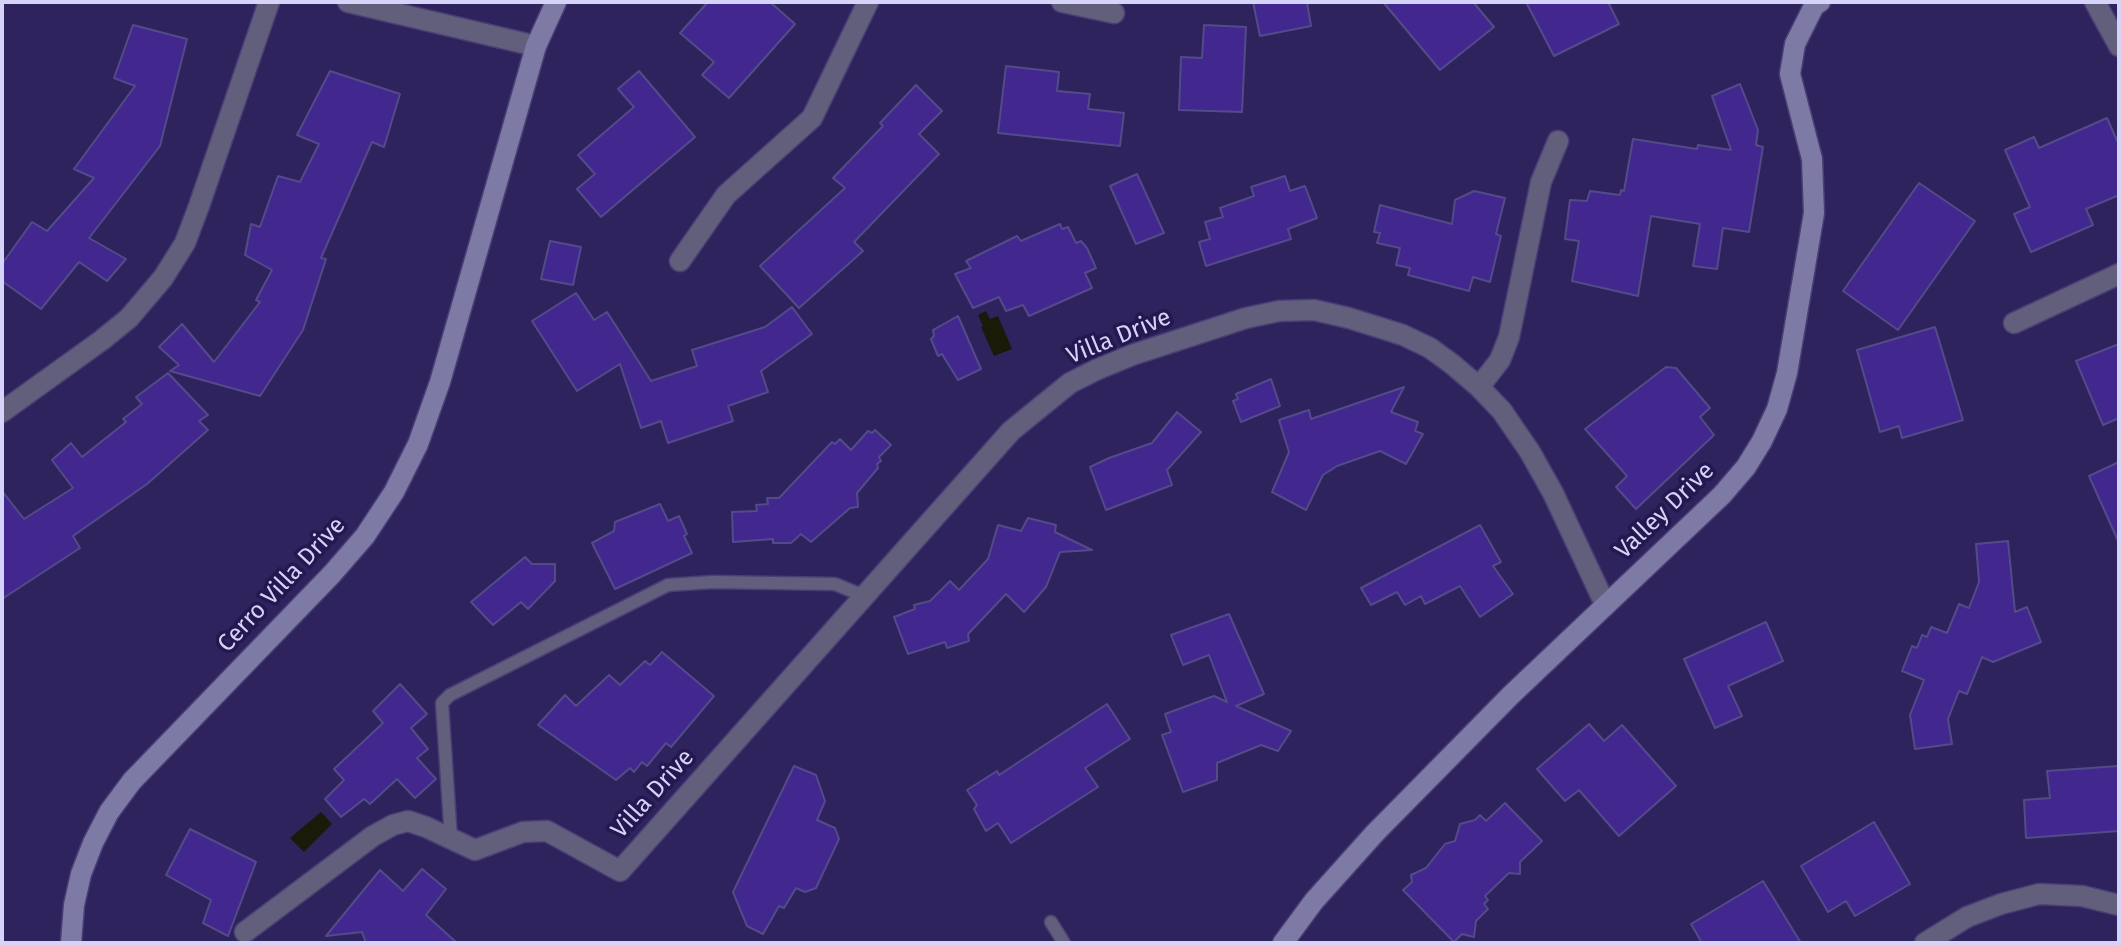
<!DOCTYPE html>
<style>
body{margin:0}
#map{position:relative;width:2121px;height:945px;overflow:hidden;background:#2e235d;font-family:"Fira Sans",sans-serif}
canvas{display:block}
.frame{position:absolute;inset:0;border:4px solid #d5d3f7;pointer-events:none}
</style>
<div id="map">
<canvas width="2121" height="945"></canvas>
<div class="frame"></div>
</div>
<script>
const c = document.querySelector('canvas').getContext('2d');
c.lineJoin = 'round';
function fill(path, color) { c.fillStyle = color; c.fill(path, 'evenodd'); }
const shape = rows => new Path2D(rows.map(r => 'M' + r).join(''));
function stroke(path, color, width, dash) { c.strokeStyle = color; c.lineWidth = width; c.lineCap = dash ? 'butt' : 'round'; c.setLineDash(dash || []); c.stroke(path); }
function write(font, color, halo, rows, align = 'center') {
  c.font = font + ' "Fira Sans",sans-serif'; c.lineWidth = 7; c.setLineDash([]); c.textBaseline = 'middle'; c.strokeStyle = halo; c.fillStyle = color; for (const [text, x, y, turn = 0] of rows) {
    c.save(); c.translate(x, y); c.rotate((+turn || 0) * Math.PI / 180); c.textAlign = isNaN(turn) ? turn : align; if (halo) c.strokeText(text, 0, 0); c.fillText(text, 0, 0); c.restore();
  }
}
fill(shape([
 [986,311,990,319,998,316,1012,349,994,356,981,327,983,326,978,315],
 [321,812,332,824,304,852,290,838]
]), '#1a1a08');
const building = shape([
 [708,2,770,2,795,24,729,98,702,75,714,62,680,33,708,2],
 [1253,2,1307,2,1311,26,1260,36,1253,2],
 [1383,2,1473,2,1494,27,1440,70,1383,2],
 [1526,2,1608,2,1619,24,1554,56,1526,2],
 [133,25,187,39,160,146,89,238,126,259,107,281,79,262,41,309,2,281,2,264,32,222,47,231,94,178,74,169,135,86,114,78,133,25],
 [1204,25,1246,27,1242,112,1179,110,1181,57,1202,58,1204,25],
 [1006,66,1059,72,1057,91,1090,94,1088,109,1124,113,1120,146,998,133,1006,66],
 [330,71,400,94,384,147,372,142,321,258,326,259,303,330,260,396,170,371,179,365,159,347,182,324,214,362,260,302,256,300,272,270,245,255,251,224,260,227,278,176,300,182,319,144,297,135,330,71],
 [639,71,695,137,601,217,577,189,595,174,578,155,634,107,618,89,639,71],
 [1740,84,1758,130,1756,145,1763,147,1749,232,1723,228,1717,269,1693,266,1700,224,1651,216,1638,296,1572,281,1579,241,1565,239,1570,200,1587,201,1590,191,1620,195,1621,190,1624,191,1633,139,1697,149,1698,145,1731,150,1712,96,1740,84],
 [916,85,942,111,919,134,939,154,854,242,863,251,799,308,760,266,845,188,833,178,883,126,880,123,916,85],
 [2107,118,2119,145,2119,195,2086,209,2093,225,2031,252,2014,214,2030,207,2005,150,2034,137,2039,148,2107,118],
 [1137,174,1164,233,1136,244,1110,186,1137,174],
 [1285,176,1290,191,1305,186,1317,218,1288,229,1291,239,1206,266,1199,242,1210,239,1205,222,1223,217,1220,208,1254,196,1251,187,1285,176],
 [1919,183,1975,221,1898,330,1843,291,1919,183],
 [1474,191,1505,198,1496,234,1501,236,1490,282,1473,277,1469,291,1408,275,1410,268,1396,265,1400,248,1377,243,1380,233,1374,232,1380,205,1452,224,1455,200,1474,191],
 [1060,224,1062,229,1068,227,1076,243,1081,241,1087,248,1096,268,1085,273,1092,288,1029,316,1023,305,1006,311,999,297,973,308,955,274,971,268,966,261,1017,236,1021,241,1060,224],
 [550,241,581,247,573,285,541,279,550,241],
 [576,293,594,320,607,312,651,381,697,366,692,350,765,327,792,307,812,334,761,371,768,392,728,406,733,421,668,443,661,421,641,428,620,364,577,391,532,321,576,293],
 [958,316,981,369,958,380,942,354,938,356,931,339,934,336,933,330,958,316],
 [1935,327,1963,420,1902,438,1899,426,1880,432,1857,350,1935,327],
 [2119,344,2119,418,2103,425,2076,361,2119,344],
 [1666,367,1676,368,1710,408,1700,417,1714,435,1636,509,1616,487,1627,476,1585,429,1666,367],
 [168,373,208,415,199,421,208,430,147,484,73,536,80,548,2,599,2,491,24,519,73,488,52,460,71,443,82,457,126,422,123,419,142,404,136,397,168,373],
 [1271,379,1280,406,1241,422,1233,401,1238,399,1236,394,1271,379],
 [1404,387,1391,412,1418,422,1415,431,1423,434,1406,464,1380,451,1337,466,1323,475,1306,510,1272,492,1289,452,1279,420,1309,410,1311,419,1404,387],
 [1177,412,1201,432,1167,470,1172,485,1106,510,1090,467,1109,458,1152,443,1177,412],
 [875,430,891,445,879,457,881,461,877,464,878,468,857,493,858,507,850,508,811,542,801,534,791,543,773,543,773,539,733,542,732,512,757,511,756,505,768,504,767,498,779,498,832,442,835,444,840,439,851,450,868,431,872,433,875,430],
 [2119,462,2119,543,2089,476,2119,462],
 [660,504,668,521,679,516,687,534,684,536,692,553,615,589,592,543,614,531,615,522,660,504],
 [1028,518,1056,525,1055,532,1092,550,1060,552,1046,587,1024,612,1006,594,968,634,969,641,947,648,945,642,908,654,894,617,915,609,914,605,930,601,950,581,959,590,988,559,998,525,1021,531,1028,518],
 [1480,525,1501,562,1493,566,1513,594,1480,617,1460,586,1425,604,1421,596,1405,605,1397,592,1371,605,1361,588,1480,525],
 [2008,541,2015,612,2027,607,2041,642,1993,662,1982,657,1967,694,1959,691,1948,719,1952,744,1915,749,1910,715,1924,680,1902,671,1912,646,1917,648,1922,635,1927,637,1931,627,1947,633,1959,604,1969,608,1979,582,1976,544,2008,541],
 [525,557,532,564,555,564,555,581,528,609,521,602,493,625,471,602,525,557],
 [1229,614,1264,694,1236,706,1291,731,1278,751,1261,745,1217,763,1217,780,1183,792,1162,735,1171,732,1165,714,1214,696,1227,702,1209,655,1183,665,1171,635,1229,614],
 [1766,622,1783,661,1728,686,1742,716,1715,728,1684,659,1766,622],
 [662,652,714,696,671,747,666,743,647,766,642,762,634,772,630,768,616,780,538,725,565,695,576,706,609,675,620,685,645,661,650,665,662,652],
 [400,684,427,714,411,728,428,749,417,758,436,779,415,798,397,779,370,804,364,799,341,817,325,799,344,780,334,769,383,723,373,711,400,684],
 [1107,704,1130,739,1085,768,1098,787,1011,843,998,823,986,831,974,809,977,805,967,790,997,771,999,775,1107,704],
 [1589,724,1604,741,1622,725,1676,786,1619,836,1579,790,1565,801,1537,769,1589,724],
 [794,766,816,775,825,801,817,820,835,828,839,839,816,888,805,892,796,888,784,908,779,906,763,934,747,926,733,892,794,766],
 [2119,766,2119,831,2026,838,2024,800,2050,798,2047,771,2119,766],
 [1505,803,1542,841,1520,862,1520,874,1509,873,1485,896,1488,900,1484,904,1488,909,1476,921,1474,937,1462,934,1454,942,1403,890,1412,882,1411,875,1426,868,1445,844,1455,841,1460,824,1475,820,1480,815,1486,821,1505,803],
 [1874,822,1910,884,1855,916,1846,901,1828,912,1801,866,1874,822],
 [190,829,256,862,228,936,203,923,211,900,166,875,190,829],
 [422,869,446,889,426,915,457,943,366,943,362,932,326,936,380,870,403,891,422,869],
 [1763,881,1801,943,1702,943,1691,924,1763,881]
]);
fill(building, '#42278f');
stroke(building, '#534b89', 2);
const lane = shape([
 [451,839,442,703,450,695,668,585,713,582,835,584,864,596],
 [1051,922,1064,943]
]);
const street = shape([
 [348,2,536,46],
 [1062,2,1114,13],
 [2095,2,2119,46],
 [680,261,726,195,812,118,868,2],
 [2014,323,2119,274],
 [1479,387,1500,360,1509,337,1541,182,1558,141],
 [2,412,102,340,129,318,163,278,185,243,199,206,269,2],
 [245,932,373,836,393,825,408,821,426,827,475,850,523,832,547,831,620,871,1011,431,1070,383,1098,369,1132,355,1246,318,1279,311,1314,310,1349,318,1403,335,1430,348,1452,364,1479,387,1502,411,1530,452,1553,493,1605,604],
 [1925,943,1967,917,2001,904,2039,894,2082,896,2119,905]
]);
const secondary = shape([
 [71,943,74,905,81,874,93,843,109,812,132,781,332,574,365,536,394,492,418,444,440,382,536,46,556,2],
 [1283,943,1314,901,1375,833,1511,695,1722,495,1746,467,1762,441,1777,409,1787,373,1814,213,1812,159,1790,74,1795,44,1814,6,1820,2]
]);
stroke(lane, '#493f76', 15);
stroke(street, '#493f76', 23);
stroke(secondary, '#493f76', 23);
stroke(lane, '#615f7b', 12);
stroke(street, '#615f7b', 20);
stroke(secondary, '#7d7aa6', 20);
write('24px', '#d5d3f7', '#251851', [
 ["Villa Drive",1119,337,-22],
 ["Valley Drive",1665,511,-44],
 ["Cerro Villa Drive",282,585,-47],
 ["Villa Drive",653,794,-48]
]);
</script>
